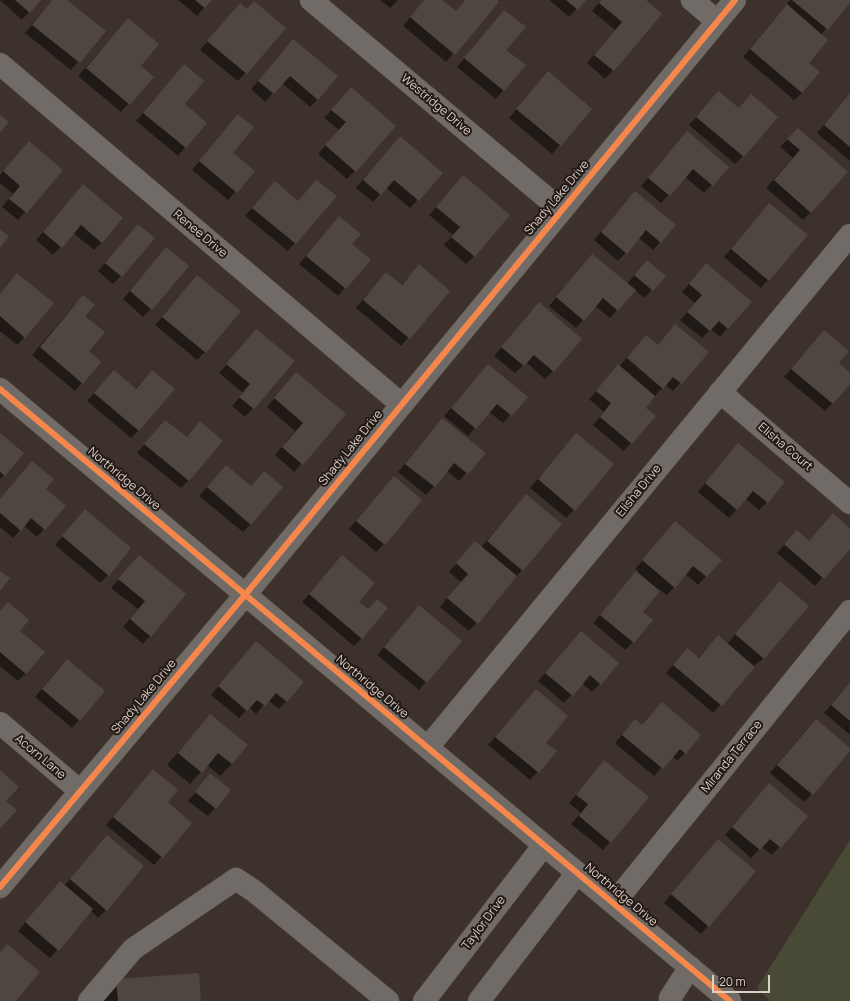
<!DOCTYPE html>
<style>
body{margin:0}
#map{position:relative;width:850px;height:1001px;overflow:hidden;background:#3d322b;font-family:Manrope,sans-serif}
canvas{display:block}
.scale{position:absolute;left:712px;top:975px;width:58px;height:18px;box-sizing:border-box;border:2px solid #dccfc8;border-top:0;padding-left:5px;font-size:12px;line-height:14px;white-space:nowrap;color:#dccfc8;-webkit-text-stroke:3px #231a15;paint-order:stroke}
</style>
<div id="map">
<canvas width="850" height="1001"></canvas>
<div class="scale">20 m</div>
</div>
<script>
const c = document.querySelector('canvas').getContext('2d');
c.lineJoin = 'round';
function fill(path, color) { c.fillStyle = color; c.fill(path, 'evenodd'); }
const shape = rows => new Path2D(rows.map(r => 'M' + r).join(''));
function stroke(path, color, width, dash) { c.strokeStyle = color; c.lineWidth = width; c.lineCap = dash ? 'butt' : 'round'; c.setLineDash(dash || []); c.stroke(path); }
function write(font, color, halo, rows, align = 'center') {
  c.font = font + ' Manrope,sans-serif'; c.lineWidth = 4; c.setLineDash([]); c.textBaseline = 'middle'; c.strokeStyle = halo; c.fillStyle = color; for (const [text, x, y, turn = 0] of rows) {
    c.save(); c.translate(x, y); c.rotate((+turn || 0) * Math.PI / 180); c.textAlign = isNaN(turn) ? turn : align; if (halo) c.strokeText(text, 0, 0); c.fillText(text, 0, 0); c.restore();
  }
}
fill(shape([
 [850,840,850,1001,770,1001,757,988]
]), '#494a35');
fill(shape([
 [0,0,40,0,22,20],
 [52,0,66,0,104,31,71,70,25,33],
 [178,0,211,0,197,16],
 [380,0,398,0,390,8],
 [424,0,440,0,455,12,465,0,495,0,446,62,403,26],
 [549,0,585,0,569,17],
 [601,0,644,0,661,14,605,79,587,63,615,30,592,11],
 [790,0,850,0,821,35,807,63,802,93,794,100,743,57],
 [240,5,246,10,285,28,238,81,200,50],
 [497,19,505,50,524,66,496,99,457,67],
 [128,20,139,66,152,77,121,112,78,76],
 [293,40,318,99,310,107,282,83,265,102,251,89],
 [177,73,183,104,206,123,178,156,136,121],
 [540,81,591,109,552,154,509,118],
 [351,88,355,171,347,179,318,154,339,130,324,118],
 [718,92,739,109,743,156,735,164,689,125],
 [850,94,850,161,817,133],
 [238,115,232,153,254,171,228,200,192,170],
 [798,129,811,212,803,220,766,188,793,158,780,147],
 [687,133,728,167,704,193,685,177,661,203,641,186],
 [400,137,442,173,410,208,386,188,373,202,356,188],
 [29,142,62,170,18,220,2,207,13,194,0,183,0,175],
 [463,176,474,256,466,264,444,245,453,235,429,215],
 [316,181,335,196,288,251,245,216,275,182,298,202],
 [635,192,660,242,653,250,639,238,618,261,594,240],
 [75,194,102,242,94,250,73,233,53,255,36,240],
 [762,212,768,280,761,288,724,257],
 [138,225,121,276,113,284,98,271],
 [332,225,345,288,338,296,299,264],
 [159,257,151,309,143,317,123,299],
 [585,263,627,284,639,269,652,290,644,298,635,290,610,318,595,306,576,328,549,306],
 [419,266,449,291,401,346,356,308,386,273,401,285],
 [699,272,750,302,720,337,711,329,702,338,680,320,695,303,682,292],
 [18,274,25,337,17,345,0,331,0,294],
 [197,276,205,352,197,360,155,325],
 [75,304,84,316,88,351,82,383,75,391,32,355],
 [531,311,553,371,545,379,526,362,515,373,494,356],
 [256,330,293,361,245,417,232,406,243,393,219,373],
 [824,331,838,363,850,374,850,383,825,411,784,377],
 [668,333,707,352,673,391,665,385,644,408,654,416,624,451,593,425,604,412,589,399,646,337,657,346],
 [488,365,526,397,503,423,489,412,468,436,444,416],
 [114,371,135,389,152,371,139,430,131,438,87,401],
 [296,373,345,414,294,472,275,455,295,431,267,407],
 [165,421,186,438,200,423,189,480,181,488,137,453],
 [435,427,484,453,459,481,447,471,426,495,398,472],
 [0,435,4,475,0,479],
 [569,442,574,510,566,518,530,488],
 [738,444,767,502,759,510,746,499,729,518,698,492],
 [226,466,250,487,264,472,251,524,243,532,199,496],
 [394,477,384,544,376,552,349,529],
 [44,489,44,529,37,537,24,526,13,538,0,527,0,499],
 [526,495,522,570,469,631,440,607,461,582,449,572,475,542,481,547],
 [77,519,108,575,100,583,55,545],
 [675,522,720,560,698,585,686,574,667,595,660,590,642,612,633,642,625,650,593,623,638,571,635,569],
 [825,523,850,530,850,547,815,586,777,553,789,539,808,542],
 [139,556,150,636,143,644,123,627,138,609,111,588],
 [342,556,362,638,354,646,302,602],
 [780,582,764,658,755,665,713,713,666,673,687,649,698,658,718,636,727,644],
 [0,611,18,631,26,673,18,681,0,666],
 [412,614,426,682,419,690,377,655],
 [581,632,600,684,592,692,582,683,564,703,538,681],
 [248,651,287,701,279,709,268,700,256,714,249,707,239,718,211,695],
 [59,668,79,720,72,728,35,697],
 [850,682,850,732,849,734,824,713],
 [536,690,545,743,556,752,530,780,488,745],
 [654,711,685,753,677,761,672,756,654,776,615,743,635,720,642,726],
 [210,716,232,764,220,776,207,765,190,784,167,765],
 [808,728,812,794,804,802,770,773],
 [604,762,610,842,603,850,571,824,581,813,569,803],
 [210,775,230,791,208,816,188,801],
 [146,778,166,802,190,823,154,865,106,825],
 [769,784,807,816,772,855,762,847,751,858,725,835],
 [107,836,106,910,98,918,91,911,50,958,18,931,52,890,60,882,64,886],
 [718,840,708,926,701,934,664,903],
 [117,980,200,1001,101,1001]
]), '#0007');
fill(shape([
 [15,0,41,0,30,13],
 [52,0,67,0,106,31,80,63,32,25],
 [195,0,212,0,205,8],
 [424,0,442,0,456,11,465,0,497,0,499,2,455,55,410,17],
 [566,0,586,0,578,10],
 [601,0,646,0,662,14,614,71,594,55,622,22,599,3],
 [792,0,850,0,850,3,828,30],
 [254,1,286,28,247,74,207,41,240,3,247,9],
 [787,4,828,40,809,63,820,72,802,93,750,49],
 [504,10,526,27,506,50,526,65,504,91,464,58],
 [128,18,159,44,141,66,154,77,130,105,86,68],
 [293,39,338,76,318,100,290,76,274,94,258,81],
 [184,64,204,81,185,104,207,123,186,148,143,113],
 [548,71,592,109,561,146,516,109],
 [351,87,396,126,356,172,325,145,346,122,331,110],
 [718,91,739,108,751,94,778,117,744,157,696,117],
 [850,93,850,147,824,125],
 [238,114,254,127,233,153,255,171,237,193,199,161],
 [0,115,9,122,0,133],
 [798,128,848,172,811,213,774,180,800,150,787,139],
 [687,131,729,167,713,186,693,169,670,196,648,178],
 [400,136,443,173,419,201,394,180,381,195,363,180],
 [29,141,63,170,27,213,9,199,20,186,3,171],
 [463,175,510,215,475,257,451,237,460,227,436,207],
 [316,180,337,196,296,244,252,208,275,181,298,201],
 [83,184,123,218,102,243,81,225,62,248,43,232],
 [635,191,676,225,661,243,646,230,627,254,601,232],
 [769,203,808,235,769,281,731,249],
 [339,216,361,234,352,244,371,260,346,289,306,256],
 [138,224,155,238,122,277,105,263],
 [0,230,9,236,0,248],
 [166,247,189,266,152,310,130,291],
 [592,254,636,290,618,311,603,298,584,321,556,297],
 [647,260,666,276,653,291,634,275],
 [706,263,752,302,728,329,719,321,710,331,687,312,702,295,689,284],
 [419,264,450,291,410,339,363,300,386,272,402,285],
 [17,273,54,303,25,338,0,316,0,294],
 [197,275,241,311,206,353,162,317],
 [83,295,95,305,85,316,105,332,89,351,101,362,83,384,40,347],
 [539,302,582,339,554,372,534,355,524,366,501,347],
 [675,324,709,352,682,384,673,377,663,389,627,358,646,335,658,345],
 [256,329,295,361,254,409,239,397,250,384,226,364],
 [824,330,849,351,839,363,850,373,850,384,833,404,791,369],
 [488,364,528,397,512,416,497,404,476,429,451,408],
 [618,364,655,396,646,408,656,416,632,444,600,417,611,403,596,391],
 [114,370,136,389,152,370,175,389,139,431,94,393],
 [296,372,346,414,303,465,282,447,303,423,274,398],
 [442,418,486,453,468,474,454,463,435,487,405,464],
 [165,420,187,437,200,421,223,441,189,481,144,444],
 [0,433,24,453,5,476,0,472],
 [576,433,614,464,575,511,538,479],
 [738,443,785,482,768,503,753,491,737,510,705,483],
 [32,461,54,479,46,489,66,506,45,530,31,518,21,531,0,513,0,499],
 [226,465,251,486,264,471,283,487,251,525,207,487],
 [394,476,422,500,385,545,356,521],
 [526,494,562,524,523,571,487,541],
 [85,509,131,548,109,576,62,536],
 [833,513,850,529,850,549,824,579,784,544,797,530,809,541],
 [675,521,722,560,707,577,693,566,675,588,642,560],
 [475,541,517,576,478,624,447,598,468,574,456,563],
 [139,555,186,594,151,637,130,619,145,601,118,579],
 [342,555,375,583,359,602,368,609,377,599,388,608,362,639,309,594],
 [0,571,10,578,0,591],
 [636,571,660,591,643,612,653,620,634,643,600,615],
 [780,581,809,606,764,659,735,634],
 [8,602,29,620,20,631,45,652,26,674,0,652,0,611],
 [419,605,462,641,427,683,384,647],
 [581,631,619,663,601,685,590,675,573,696,545,673],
 [718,635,755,667,722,706,673,665,687,648,699,658],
 [256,641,304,682,287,702,276,693,265,706,257,700,247,711,218,686],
 [67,659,105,691,80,721,42,689],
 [850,682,850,721,831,705],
 [536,689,568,716,546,743,557,751,539,773,495,737],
 [662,702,701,735,686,754,680,749,663,769,622,735,635,719,642,725],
 [210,714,248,745,232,764,218,753,202,773,178,753],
 [816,719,850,748,850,751,813,795,777,765],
 [604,760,649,797,611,843,579,816,588,804,576,795],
 [153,769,178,790,168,802,192,823,163,858,113,817],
 [0,770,19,787,6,801,17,810,0,829],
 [210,773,231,790,216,809,195,792],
 [769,783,808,816,781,848,770,839,760,850,732,827],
 [107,835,144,866,107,911,70,879],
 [718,839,756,871,709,927,671,894],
 [60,881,93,909,59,951,25,922],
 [7,944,40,972,16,1001,0,1001,0,952],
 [199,973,201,1001,118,1001,116,979]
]), '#504640');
const minor = shape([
 [311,0,561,210],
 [692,0,717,21],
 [0,64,401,404],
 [0,389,730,1001],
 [720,392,850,503],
 [0,723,80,791],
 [428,747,850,235],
 [0,887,245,595,735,0],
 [614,903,850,611],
 [89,1001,133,949,236,879,254,891,388,1001],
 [424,1001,544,845],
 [479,1001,577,873],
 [671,1001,670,998,690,967]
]);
stroke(minor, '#584f49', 23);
stroke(minor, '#706b66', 22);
stroke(shape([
 [0,389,730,1001],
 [0,887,245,595,735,0]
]), '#f5874c', 6);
write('12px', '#dccfc8', '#231a15', [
 ["Westridge Drive",436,105,40],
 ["Shady Lake Drive",557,198,-50],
 ["Renee Drive",200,234,40],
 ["Elisha Court",785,447,40],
 ["Shady Lake Drive",351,448,-51],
 ["Northridge Drive",124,479,40],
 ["Elisha Drive",639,491,-51],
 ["Northridge Drive",372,687,40],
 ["Shady Lake Drive",144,697,-50],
 ["Acorn Lane",40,757,40],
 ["Miranda Terrace",732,757,-51],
 ["Northridge Drive",621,895,40],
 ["Taylor Drive",484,923,-53]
]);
</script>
